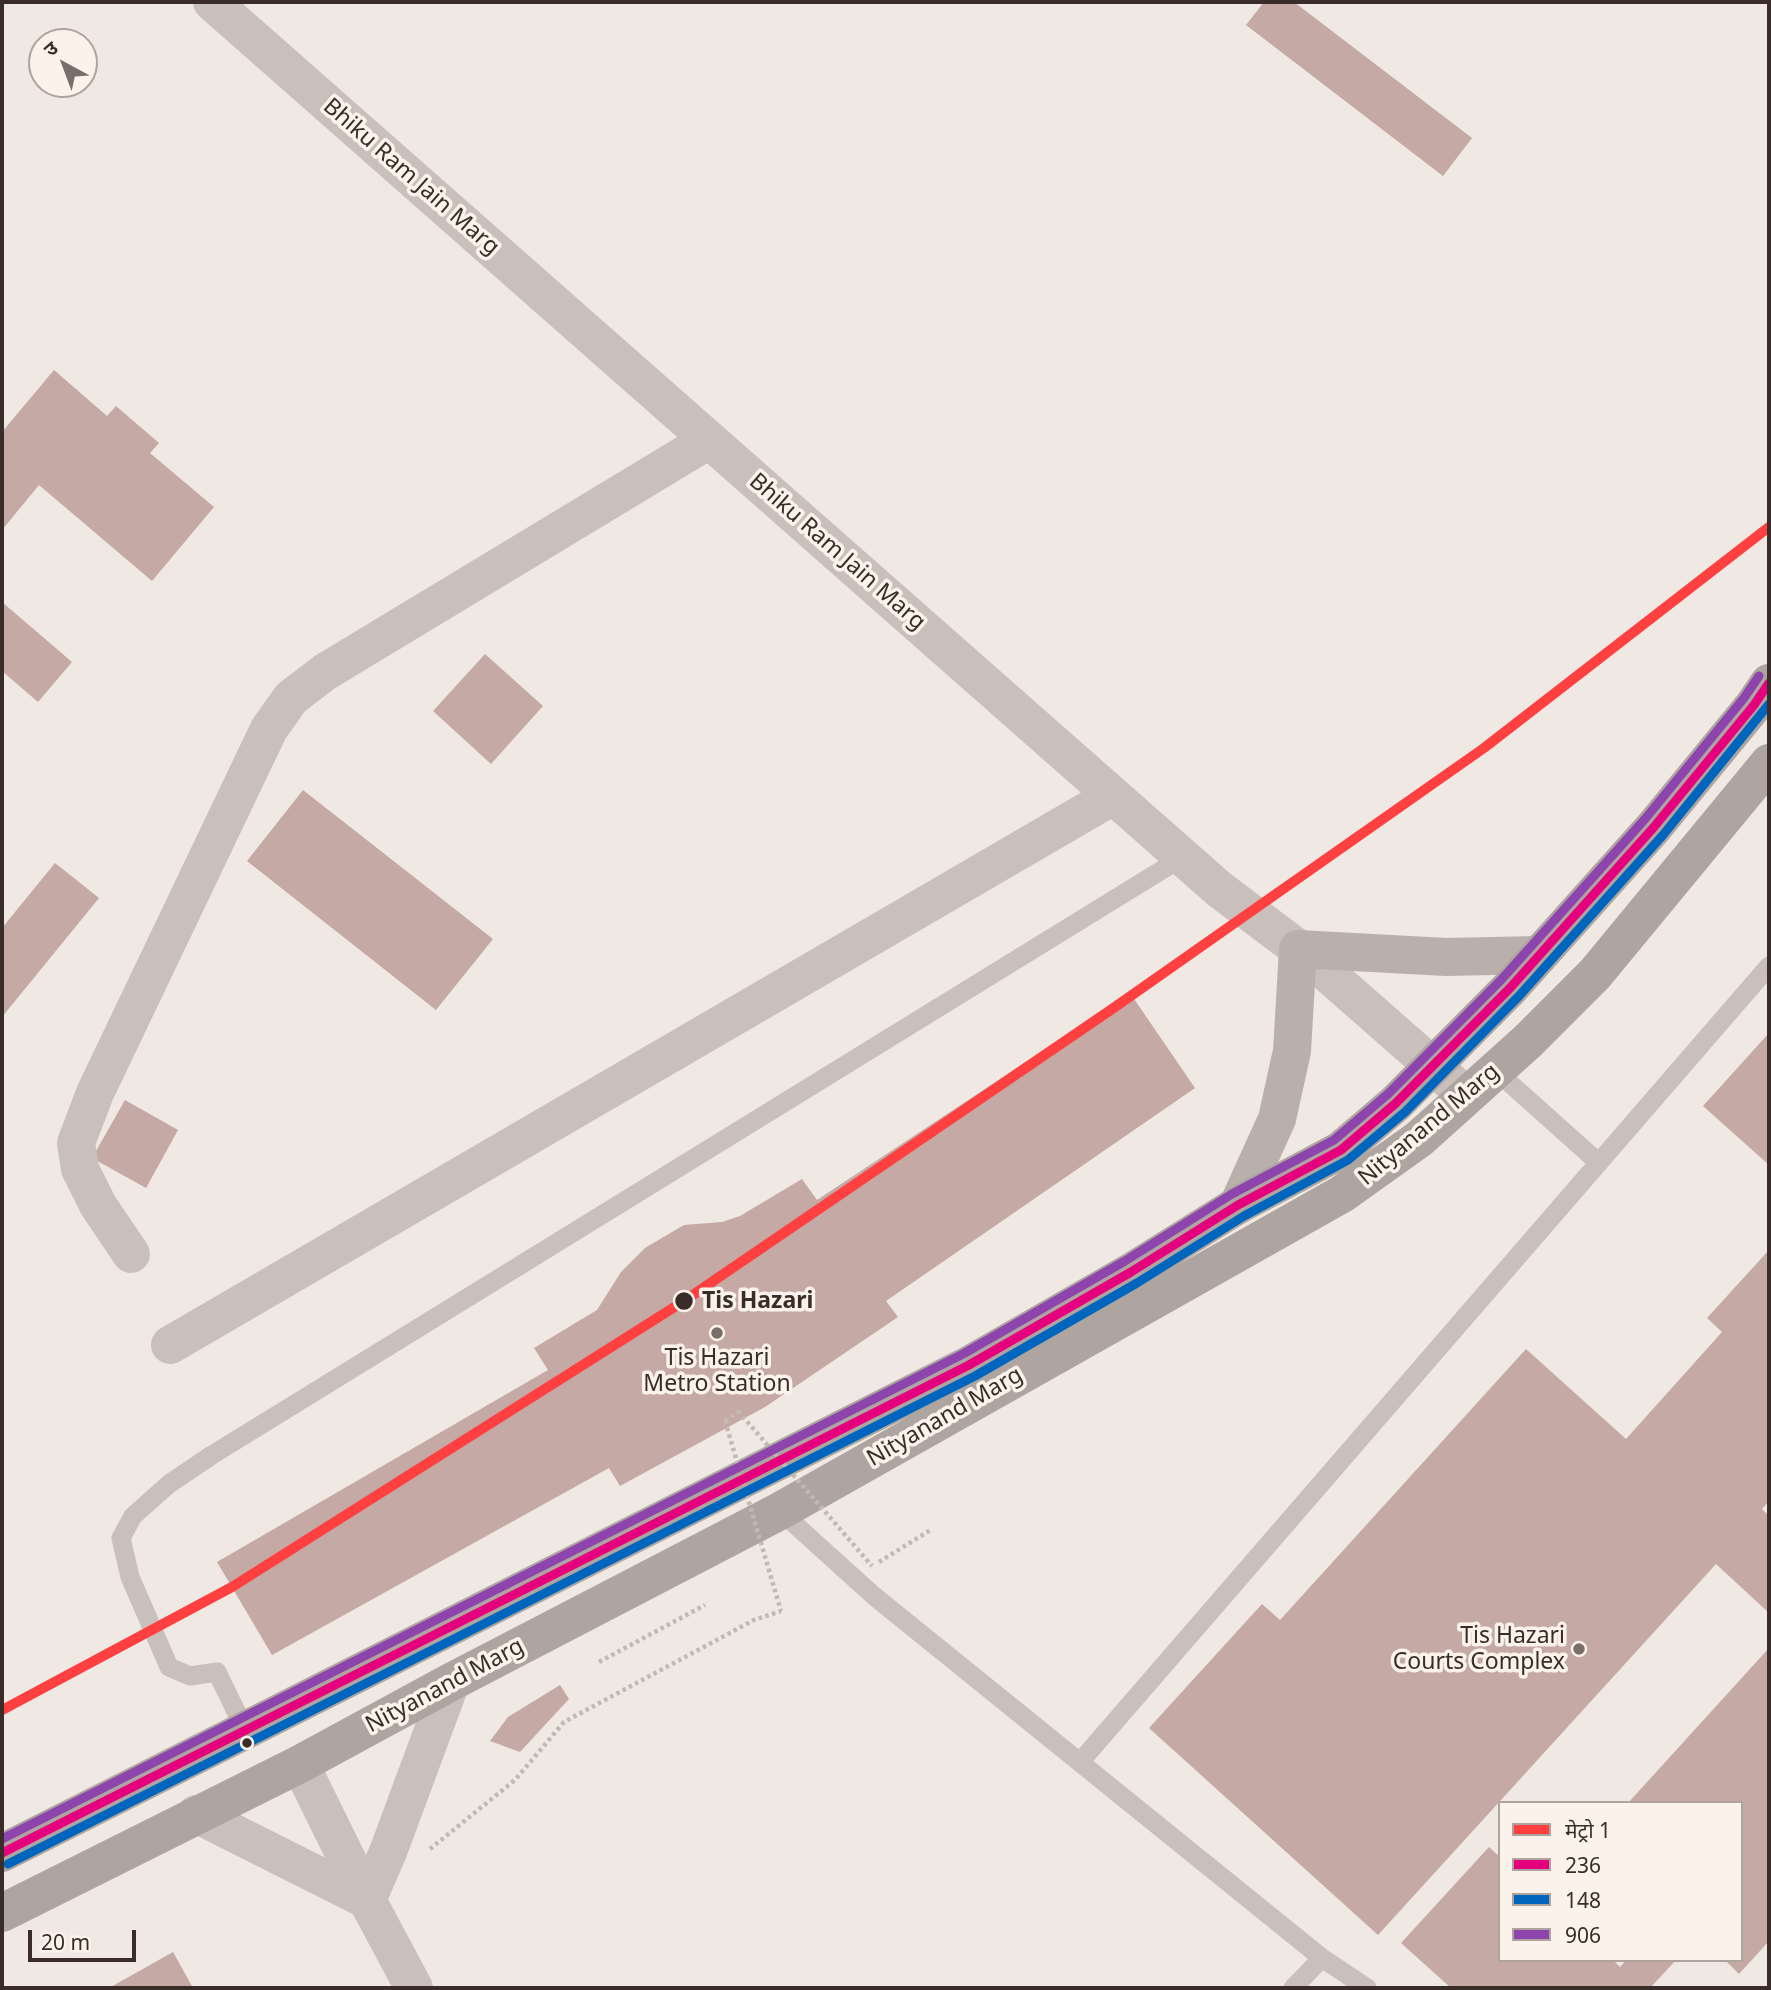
<!DOCTYPE html>
<meta charset="utf-8">
<style>
body{margin:0}
#map{position:relative;width:1771px;height:1990px;overflow:hidden;background:#efe8e3;font-family:"Noto Sans","Noto Sans Devanagari",sans-serif}
canvas{display:block}
.frame{position:absolute;inset:0;border:4px solid #3a2c29;pointer-events:none}
.legend{position:absolute;left:1498px;top:1801px;width:245px;height:161px;box-sizing:border-box;background:#fbf2eb;border:2px solid #aea39d;margin:0;padding:9px 12px;list-style:none;font-size:21px;color:#3a2c29}
.legend li{display:flex;align-items:center;gap:14px;height:35px}
.legend b{width:35px;border:2px solid #aea39d}
.north{position:absolute;left:28px;top:28px;width:70px;height:70px;box-sizing:border-box;background:#fbf2eb;border:2px solid #aea39d;border-radius:50%;rotate:319deg;font-size:19px;font-weight:700;line-height:28px;text-align:center;color:#3a2c29}
.north::after{content:'';display:block;margin:auto;width:24px;height:32px;background:#796e6a;clip-path:polygon(50% 0,100% 100%,50% 72%,0 100%)}
.scale{position:absolute;left:28px;top:1930px;width:108px;height:32px;box-sizing:border-box;border:4px solid #3a2c29;border-top:0;padding-left:9px;font-size:21px;line-height:24px;white-space:nowrap;color:#3a2c29;-webkit-text-stroke:5px #fbf2eb;paint-order:stroke}
</style>
<div id="map">
<canvas width="1771" height="1990"></canvas>
<div class="frame"></div>
<ul class="legend">
<li><b style="height:9px;background:#ff4040"></b>मेट्रो 1</li>
<li><b style="height:9px;background:#e5007d"></b>236</li>
<li><b style="height:9px;background:#0065bd"></b>148</li>
<li><b style="height:9px;background:#8e44ad"></b>906</li>
</ul>
<div class="north">उ</div>
<div class="scale">20 m</div>
</div>
<script>
const c = document.querySelector('canvas').getContext('2d');
c.lineJoin = 'round';
function fill(path, color) { c.fillStyle = color; c.fill(path, 'evenodd'); }
const shape = rows => new Path2D(rows.map(r => 'M' + r).join(''));
function stroke(path, color, width, dash) { c.strokeStyle = color; c.lineWidth = width; c.lineCap = dash ? 'butt' : 'round'; c.setLineDash(dash || []); c.stroke(path); }
function write(font, color, halo, rows, align = 'center') {
  c.font = font + ' "Noto Sans",sans-serif'; c.lineWidth = 7; c.setLineDash([]); c.textBaseline = 'middle'; c.strokeStyle = halo; c.fillStyle = color; for (const [text, x, y, turn = 0] of rows) {
    c.save(); c.translate(x, y); c.rotate((+turn || 0) * Math.PI / 180); c.textAlign = isNaN(turn) ? turn : align; if (halo) c.strokeText(text, 0, 0); c.fillText(text, 0, 0); c.restore();
  }
}
fill(shape([
 [1264,2,1294,2,1472,138,1443,176,1246,25],
 [54,370,107,416,116,406,159,443,150,453,214,507,152,581,39,485,2,530,2,432],
 [2,602,72,662,38,702,2,671],
 [485,654,543,706,491,764,433,711],
 [303,790,493,939,436,1010,247,861],
 [55,863,99,898,2,1017,2,928],
 [1130,993,1195,1088,886,1301,898,1317,765,1407,620,1486,609,1468,272,1655,217,1562,548,1370,534,1348,597,1310,621,1272,645,1248,684,1225,722,1222,740,1216,802,1179,817,1200],
 [1769,1033,1769,1165,1703,1106],
 [125,1100,178,1130,146,1188,92,1158],
 [1769,1250,1769,1501,1762,1509,1769,1516,1769,1613,1716,1564,1378,1935,1149,1728,1262,1604,1280,1620,1526,1349,1626,1439,1722,1332,1707,1318],
 [1769,1648,1769,1941,1739,1974,1725,1960,1741,1960,1741,1803,1628,1803],
 [560,1685,569,1699,520,1752,490,1741,508,1717],
 [1489,1847,1500,1857,1500,1960,1613,1960,1620,1967,1626,1960,1676,1960,1650,1988,1451,1988,1401,1943],
 [173,1952,193,1988,109,1988,134,1974]
]), '#c4a9a4');
stroke(shape([
 [725,1421,738,1411],
 [879,1562,932,1529],
 [599,1662,705,1605],
 [430,1849,515,1780,564,1722,754,1620,781,1611]
]), '#c2b9b4', 4.5, [3.5, 3.5]);
stroke(shape([
 [1495,1070,1599,1163],
 [780,1511,874,1596,1322,1958,1293,1988],
 [245,1730,217,1672,190,1676,169,1667,130,1577,121,1538,133,1516,169,1484,212,1455,1183,857],
 [1080,1762,1769,966],
 [1322,1958,1367,1988]
]), '#c9c0bc', 19);
stroke(shape([
 [131,1254,98,1205,80,1169,76,1143,95,1093,269,729,291,698,325,672,709,440],
 [170,1345,1113,796]
]), '#c9c0bc', 38);
stroke(shape([
 [212,2,1219,889,1304,953,1467,1096],
 [300,1764,367,1900,414,1988],
 [196,1814,367,1900],
 [367,1900,388,1852,451,1682]
]), '#c9c0bc', 38);
stroke(shape([
 [1238,1205,1277,1119,1292,1051,1298,949,1446,957,1539,955]
]), '#b9b0ac', 38);
stroke(shape([
 [2,1853,969,1365,1131,1272,1238,1205,1341,1150,1396,1103,1510,988,1654,827,1754,705,1769,683],
 [2,1913,300,1764,451,1682,780,1511,1342,1194,1419,1139,1528,1041,1595,974,1769,763]
]), '#aea5a1', 38);
stroke(shape([
 [738,1411,872,1566],
 [725,1421,781,1611]
]), '#c2b9b4', 4.5, [3.5, 3.5]);
stroke(shape([
 [2,1853,969,1365,1131,1272,1238,1205,1341,1150,1396,1103,1510,988,1654,827,1754,705,1769,683]
]), '#e5007d', 9);
stroke(shape([
 [8,1864,975,1376,1137,1283,1244,1216,1348,1160,1405,1112,1519,996,1663,835,1769,704]
]), '#0065bd', 9);
stroke(shape([
 [2,1839,963,1354,1125,1261,1232,1194,1334,1140,1388,1094,1501,980,1645,819,1744,698,1759,676]
]), '#8e44ad', 9);
stroke(shape([
 [2,1710,232,1587,684,1301,1115,1007,1484,748,1769,527]
]), '#ff4040', 10);
for (const [x, y, r, color] of [
 [684,1301,10,"#3a2c29"],
 [717,1333,7,"#796e6a"],
 [1579,1649,7,"#796e6a"],
 [247,1743,6,"#3a2c29"]
]) { const dot = new Path2D(); dot.arc(x, y, r, 0, 2 * Math.PI); c.fillStyle = color; c.fill(dot); stroke(dot, '#fbf2eb', 2.5); }
write('23px', '#3a2c29', '#fbf2eb', [
 ["Bhiku Ram Jain Marg",411,177,41],
 ["Bhiku Ram Jain Marg",837,552,41],
 ["Nityanand Marg",1429,1125,-40],
 ["Nityanand Marg",945,1417,-30],
 ["Nityanand Marg",445,1686,-28]
]);
write('bold 23px', '#3a2c29', '#fbf2eb', [
 ["Tis Hazari",702,1301]
], 'left');
write('23px', '#3a2c29', '#fbf2eb', [
 ["Tis Hazari",717,1358],
 ["Metro Station",717,1384],
 ["Tis Hazari",1565,1636,"right"],
 ["Courts Complex",1565,1662,"right"]
]);
</script>
